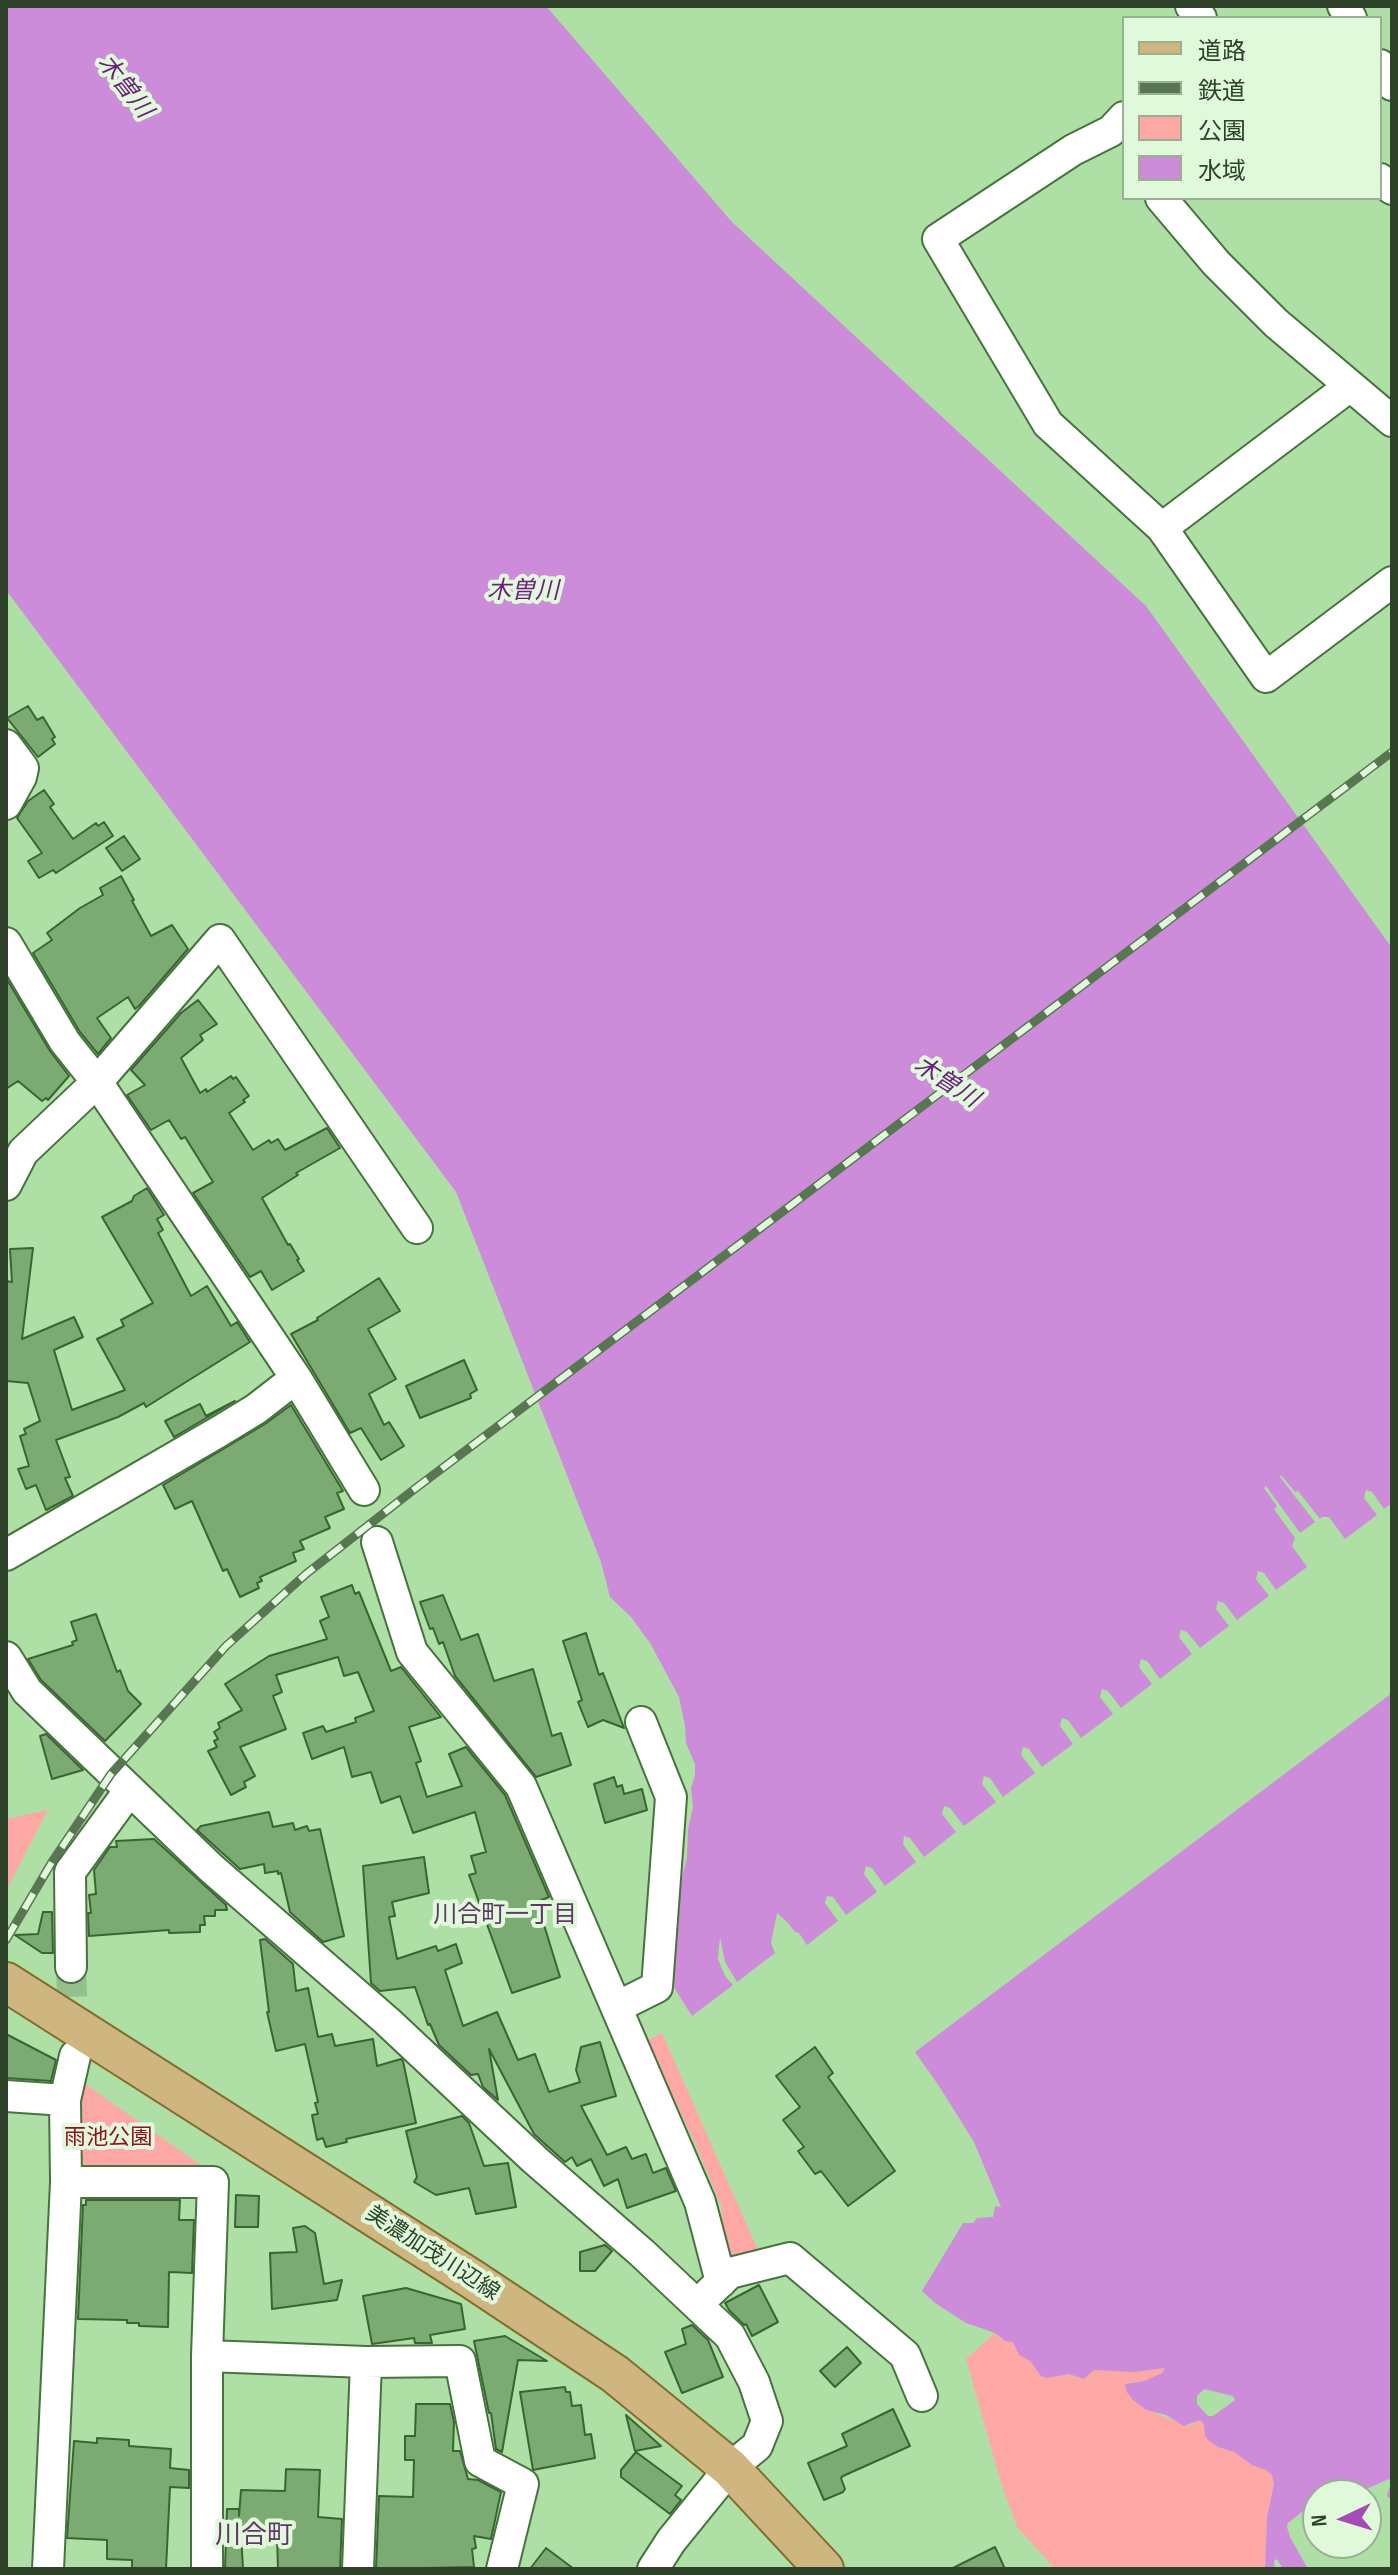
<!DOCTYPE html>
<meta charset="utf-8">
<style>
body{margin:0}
#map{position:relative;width:1398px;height:2575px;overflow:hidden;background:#aee0a5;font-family:"Sofia Sans Condensed","Noto Sans JP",sans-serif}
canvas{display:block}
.frame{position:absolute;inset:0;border:8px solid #2e422a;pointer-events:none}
.legend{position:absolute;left:1122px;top:16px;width:260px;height:184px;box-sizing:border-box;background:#e0f9db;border:2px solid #99b094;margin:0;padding:10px 14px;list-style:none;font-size:24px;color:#2e422a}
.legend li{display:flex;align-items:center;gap:16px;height:40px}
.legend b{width:40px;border:2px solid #99b094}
.north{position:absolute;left:1302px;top:2479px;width:80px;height:80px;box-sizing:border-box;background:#e0f9db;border:2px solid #99b094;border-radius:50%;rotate:266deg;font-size:22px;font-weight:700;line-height:32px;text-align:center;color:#2e422a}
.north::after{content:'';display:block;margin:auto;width:28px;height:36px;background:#a54bb6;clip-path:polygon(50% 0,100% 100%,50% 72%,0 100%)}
</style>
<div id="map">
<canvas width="1398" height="2575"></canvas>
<div class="frame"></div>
<ul class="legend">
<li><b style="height:10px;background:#cfb580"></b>道路</li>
<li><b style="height:10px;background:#587652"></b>鉄道</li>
<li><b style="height:22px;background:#fea8a6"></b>公園</li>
<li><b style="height:22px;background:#cd8cda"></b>水域</li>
</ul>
<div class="north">N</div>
</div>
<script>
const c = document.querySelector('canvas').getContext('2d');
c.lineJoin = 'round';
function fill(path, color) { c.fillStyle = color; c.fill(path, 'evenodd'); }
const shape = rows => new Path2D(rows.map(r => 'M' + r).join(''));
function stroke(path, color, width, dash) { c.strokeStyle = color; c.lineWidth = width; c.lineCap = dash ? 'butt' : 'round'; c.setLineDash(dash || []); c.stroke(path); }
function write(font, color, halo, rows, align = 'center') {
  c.font = font + ' "Sofia Sans Condensed","Noto Sans JP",sans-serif'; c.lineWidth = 8; c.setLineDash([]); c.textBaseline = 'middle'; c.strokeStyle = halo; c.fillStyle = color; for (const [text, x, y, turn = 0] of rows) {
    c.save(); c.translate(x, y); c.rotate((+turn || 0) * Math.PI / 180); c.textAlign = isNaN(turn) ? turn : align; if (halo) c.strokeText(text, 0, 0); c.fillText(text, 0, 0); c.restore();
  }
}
fill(shape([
 [48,1810,6,1891,6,1819],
 [662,2033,758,2250,726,2269,721,2206,694,2141,646,2041],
 [78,2079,208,2170,76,2168],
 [995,2333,1000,2339,1013,2342,1019,2355,1030,2361,1041,2376,1053,2377,1069,2374,1084,2379,1094,2370,1134,2372,1165,2368,1162,2373,1144,2381,1128,2383,1133,2400,1146,2410,1189,2426,1200,2420,1204,2424,1205,2436,1218,2447,1234,2452,1252,2465,1266,2470,1272,2475,1274,2484,1267,2517,1265,2569,1055,2569,1017,2527,1000,2480,966,2359]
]), '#fea8a6');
fill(shape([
 [6,6,546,6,732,222,1146,606,1392,948,1392,1503,1384,1509,1372,1492,1366,1490,1364,1498,1377,1515,1345,1539,1329,1517,1322,1517,1320,1519,1298,1491,1295,1492,1281,1475,1280,1477,1315,1522,1300,1533,1266,1486,1264,1488,1277,1506,1274,1509,1295,1538,1292,1546,1307,1567,1276,1590,1264,1573,1258,1571,1256,1579,1269,1596,1237,1620,1224,1603,1218,1601,1216,1609,1229,1626,1200,1648,1187,1632,1181,1630,1179,1637,1192,1654,1160,1679,1147,1661,1141,1659,1139,1667,1152,1684,1121,1708,1108,1691,1102,1689,1100,1697,1113,1714,1081,1738,1068,1720,1062,1718,1060,1726,1073,1744,1042,1767,1029,1749,1023,1747,1021,1755,1035,1773,1003,1797,990,1778,984,1776,982,1784,996,1802,964,1826,950,1808,944,1806,942,1814,956,1832,924,1857,910,1838,904,1836,903,1844,916,1862,885,1886,872,1868,866,1866,864,1874,877,1892,846,1915,833,1897,827,1896,825,1903,838,1921,807,1945,799,1933,795,1932,788,1923,777,1913,771,1943,775,1953,737,1982,725,1962,720,1937,718,1959,725,1976,733,1985,692,2016,675,1989,669,1962,675,1907,687,1857,688,1829,693,1807,691,1788,695,1775,695,1764,686,1743,685,1726,679,1697,650,1643,631,1617,610,1597,601,1562,456,1192,6,590],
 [1392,1693,1392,2498,1388,2498,1387,2495,1392,2481,1389,2479,1353,2495,1318,2495,1318,2503,1306,2506,1303,2511,1288,2523,1287,2527,1290,2537,1308,2569,1283,2569,1277,2559,1274,2561,1275,2569,1265,2569,1267,2517,1274,2484,1272,2475,1266,2470,1252,2465,1234,2452,1218,2447,1209,2441,1205,2436,1204,2424,1200,2420,1184,2426,1166,2415,1146,2410,1133,2400,1126,2391,1125,2384,1144,2381,1162,2373,1165,2368,1134,2372,1094,2370,1084,2379,1069,2374,1046,2378,1041,2376,1030,2361,1019,2355,1013,2342,1005,2341,995,2333,966,2323,935,2303,922,2291,963,2223,973,2223,977,2218,993,2217,995,2206,1001,2207,974,2142,939,2086,915,2052],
 [1204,2389,1233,2396,1235,2400,1213,2416,1208,2416,1197,2404,1197,2396]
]), '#cd8cda');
const building = shape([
 [28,706,37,720,43,717,55,737,52,739,55,744,38,757,7,718,28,706],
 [44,790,54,804,50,807,73,839,96,823,98,826,104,822,113,836,56,873,53,870,39,878,28,861,42,853,17,818,28,801,44,790],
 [124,836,140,859,122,871,106,848,124,836],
 [121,876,134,900,132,901,151,936,172,925,188,949,139,1006,135,1009,128,997,97,1018,111,1038,98,1054,80,1032,33,953,52,940,47,933,80,908,103,895,100,888,121,876],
 [6,978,50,1051,69,1076,48,1100,46,1098,42,1101,18,1081,6,1089,6,978],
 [198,1000,217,1024,200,1035,203,1040,181,1058,200,1093,206,1089,207,1092,231,1076,233,1079,236,1077,249,1096,243,1100,245,1102,229,1113,253,1150,269,1140,271,1143,278,1139,285,1150,327,1128,340,1148,296,1173,298,1175,262,1198,288,1245,290,1244,299,1259,297,1260,304,1271,272,1290,261,1271,250,1277,193,1193,213,1182,185,1137,181,1139,169,1120,151,1130,127,1095,145,1085,131,1070,181,1013,198,1000],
 [147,1188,164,1215,157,1219,163,1230,158,1233,191,1296,207,1286,231,1326,237,1322,250,1342,146,1407,144,1403,118,1417,56,1440,70,1477,65,1478,73,1496,46,1510,36,1485,26,1489,18,1469,29,1466,20,1436,26,1434,24,1429,40,1421,28,1383,6,1381,6,1281,12,1282,10,1249,33,1248,22,1339,74,1317,83,1337,54,1350,72,1410,125,1390,97,1339,124,1326,121,1320,153,1303,102,1217,132,1201,134,1196,147,1188],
 [379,1278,400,1311,368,1329,396,1379,369,1394,384,1425,389,1422,404,1446,381,1460,361,1428,350,1433,291,1334,318,1320,317,1318,379,1278],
 [464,1360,477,1390,470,1394,471,1398,420,1418,406,1386,464,1360],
 [235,1401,174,1437,165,1421,200,1404,206,1416,235,1401],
 [291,1405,343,1491,337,1493,344,1509,325,1517,330,1528,300,1541,304,1549,293,1553,296,1561,260,1577,262,1581,257,1583,259,1588,240,1597,227,1569,223,1571,192,1501,175,1509,163,1485,265,1424,291,1405],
 [352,1585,355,1594,359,1592,391,1671,401,1667,441,1717,409,1727,421,1761,416,1763,427,1797,462,1786,449,1754,466,1747,505,1795,549,1897,537,1902,560,1977,512,1993,469,1875,476,1873,471,1856,486,1852,475,1812,413,1833,400,1796,381,1803,371,1772,352,1777,344,1747,312,1759,303,1733,323,1726,326,1732,356,1722,355,1718,374,1711,358,1672,344,1676,338,1657,276,1675,282,1692,273,1696,286,1729,240,1747,255,1776,244,1782,246,1787,231,1795,208,1751,217,1747,214,1741,218,1739,214,1732,220,1728,218,1723,242,1710,225,1684,269,1656,327,1639,320,1621,329,1617,321,1597,352,1585],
 [443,1595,461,1640,478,1634,494,1681,533,1669,552,1736,561,1733,571,1765,536,1777,455,1676,443,1642,439,1644,433,1628,430,1629,420,1602,443,1595],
 [96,1614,117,1672,120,1670,128,1691,141,1704,105,1741,41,1680,28,1659,73,1645,72,1642,77,1640,71,1622,96,1614],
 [586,1633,599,1675,603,1673,624,1728,603,1720,588,1727,578,1702,582,1700,563,1641,586,1633],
 [46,1734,83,1770,52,1779,40,1736,46,1734],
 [614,1777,617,1787,622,1785,624,1794,642,1789,647,1810,605,1823,594,1784,614,1777],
 [269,1812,273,1827,293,1823,295,1830,307,1826,309,1831,320,1829,344,1936,323,1942,290,1912,281,1873,278,1874,278,1871,265,1873,264,1864,240,1869,197,1830,201,1826,269,1812],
 [154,1839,226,1905,227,1910,215,1910,215,1916,204,1916,205,1925,200,1925,200,1932,169,1933,169,1930,89,1936,88,1913,91,1913,89,1895,96,1894,94,1870,110,1847,117,1847,116,1841,154,1839],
 [424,1857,429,1893,392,1902,395,1916,389,1917,397,1959,436,1946,438,1951,456,1944,462,1963,445,1970,463,2026,497,2012,518,2060,535,2054,549,2092,580,2082,576,2070,581,2047,600,2042,616,2096,581,2106,607,2155,626,2147,632,2159,646,2154,653,2173,666,2168,676,2191,627,2208,618,2179,604,2186,591,2159,577,2166,572,2157,565,2162,534,2134,489,2049,498,2100,483,2087,478,2074,471,2075,439,2045,430,2024,428,2025,415,1987,380,1991,371,1983,363,1866,424,1857],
 [43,1912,52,1912,53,1953,42,1953,15,1935,38,1934,43,1912],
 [265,1939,293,1964,296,1991,308,1988,318,2037,332,2034,335,2046,373,2039,377,2066,401,2059,403,2061,416,2123,346,2139,347,2142,326,2147,323,2138,317,2140,312,2115,318,2114,315,2103,318,2102,305,2044,276,2051,267,2012,269,2012,260,1940,265,1939],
 [6,2034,56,2060,51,2081,6,2078,6,2034],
 [815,2047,833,2073,828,2077,895,2171,848,2206,821,2171,815,2174,798,2151,804,2147,783,2120,800,2107,776,2076,815,2047],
 [462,2116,469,2123,484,2166,508,2163,516,2207,476,2214,469,2188,436,2195,414,2182,417,2177,406,2131,462,2116],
 [236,2195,259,2196,258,2227,235,2227,236,2195],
 [86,2200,180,2200,179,2220,194,2220,192,2273,169,2272,168,2327,139,2326,139,2323,127,2323,127,2320,78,2319,83,2205,86,2205,86,2200],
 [305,2226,315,2233,324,2284,342,2280,337,2300,272,2309,270,2253,297,2252,293,2228,305,2226],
 [605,2245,612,2251,595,2271,580,2271,580,2252,605,2245],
 [759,2285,778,2322,752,2336,746,2324,744,2325,729,2310,725,2303,759,2285],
 [406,2288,461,2304,465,2329,430,2335,432,2343,415,2343,414,2338,372,2344,363,2296,406,2288],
 [692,2325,708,2340,723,2377,682,2393,665,2352,686,2344,682,2329,692,2325],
 [505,2336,547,2361,518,2360,502,2452,496,2449,491,2413,489,2413,474,2341,505,2336],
 [847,2347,861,2363,835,2387,820,2371,847,2347],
 [565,2387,566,2392,570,2392,572,2406,581,2405,585,2435,591,2434,595,2458,533,2470,520,2392,565,2387],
 [416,2404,450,2404,454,2422,453,2451,460,2451,468,2479,478,2480,501,2492,491,2539,474,2536,476,2548,472,2549,474,2567,376,2569,379,2496,413,2497,414,2460,405,2460,405,2436,415,2436,416,2404],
 [893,2409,910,2446,843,2476,841,2478,845,2489,843,2492,824,2500,808,2463,847,2446,842,2434,893,2409],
 [626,2415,661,2446,635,2451,626,2415],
 [97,2438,129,2440,129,2446,171,2449,170,2468,189,2470,189,2488,170,2487,166,2569,132,2569,132,2560,107,2559,107,2540,67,2538,74,2441,97,2443,97,2438],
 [636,2452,682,2486,675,2495,681,2500,670,2514,621,2477,621,2470,636,2452],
 [286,2469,320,2470,318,2517,342,2519,340,2569,278,2569,277,2536,241,2535,243,2568,225,2568,227,2509,239,2509,239,2516,241,2490,285,2491,286,2469],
 [995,2547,1005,2569,951,2569,995,2547],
 [546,2548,574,2569,530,2569,546,2548]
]);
fill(building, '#7bab73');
stroke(building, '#386631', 2);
stroke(shape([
 [71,1967,74,2041]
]), '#94c08c', 30, [30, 15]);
const minor = shape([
 [1191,6,1201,18],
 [1343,6,1351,18],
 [1380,65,1392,85],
 [1124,117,1111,131,1073,150,938,239,1048,424,1162,528,1266,677,1392,582],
 [1380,179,1392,189],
 [1161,198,1216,263,1276,323,1392,421],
 [1162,528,1350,386],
 [6,745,23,768,21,777,6,804],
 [6,943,65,1042,97,1082,296,1378,364,1490],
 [6,1185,23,1152,97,1082,220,940,417,1228],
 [377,1542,412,1652,521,1786,700,2202,721,2282],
 [6,1555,220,1431,256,1409,296,1378],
 [6,1657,27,1691,211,1868,387,2021,535,2160,642,2253,730,2336,754,2382,767,2421,757,2446,730,2468,671,2541,653,2569],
 [71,1967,70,1872,129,1791],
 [617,2007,657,1987,671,1797,641,1722],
 [6,2096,65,2100],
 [66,2182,213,2182,207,2356,207,2569],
 [709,2293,730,2273,790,2258,905,2355,922,2396],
 [207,2356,366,2362,460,2361,480,2461,523,2484,502,2569],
 [48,2569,66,2182,65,2100,75,2056],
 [358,2569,366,2362]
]);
const major = shape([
 [6,1982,472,2279,615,2374,730,2468,824,2569]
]);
stroke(minor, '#46733e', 34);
stroke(major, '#826d2b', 42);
stroke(minor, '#fff', 30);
stroke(major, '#cfb580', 38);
const rail = shape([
 [6,1940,52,1862,111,1774,226,1646,306,1574,412,1491,1392,752]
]);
stroke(rail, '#587652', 9);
stroke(rail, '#e0f9db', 6, [18]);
write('22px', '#901024', '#e0f9db', [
 ["雨池公園",108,2138]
]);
write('22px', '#2e422a', '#e0f9db', [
 ["美濃加茂川辺線",432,2254,33]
]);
write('italic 24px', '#6d1f7c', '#e0f9db', [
 ["木曽川",124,87,52],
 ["木曽川",523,592],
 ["木曽川",946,1083,33]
]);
write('24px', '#62366b', '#e0f9db', [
 ["川合町一丁目",505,1916]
]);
write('26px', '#62366b', '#e0f9db', [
 ["川合町",254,2536]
]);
</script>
